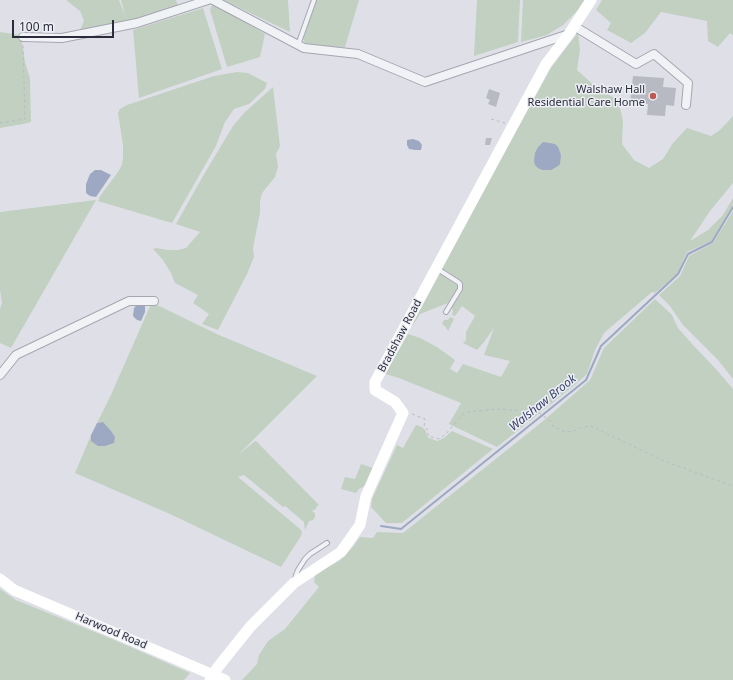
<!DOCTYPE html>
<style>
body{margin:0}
#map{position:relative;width:733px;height:680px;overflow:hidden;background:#dfe0e7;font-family:"Noto Sans",sans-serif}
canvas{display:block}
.scale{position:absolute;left:12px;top:20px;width:102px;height:18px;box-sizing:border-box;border:2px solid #2a2c3c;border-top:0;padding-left:5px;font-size:12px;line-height:14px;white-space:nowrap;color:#2a2c3c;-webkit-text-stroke:3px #eeeff5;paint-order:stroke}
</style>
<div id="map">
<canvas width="733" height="680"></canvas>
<div class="scale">100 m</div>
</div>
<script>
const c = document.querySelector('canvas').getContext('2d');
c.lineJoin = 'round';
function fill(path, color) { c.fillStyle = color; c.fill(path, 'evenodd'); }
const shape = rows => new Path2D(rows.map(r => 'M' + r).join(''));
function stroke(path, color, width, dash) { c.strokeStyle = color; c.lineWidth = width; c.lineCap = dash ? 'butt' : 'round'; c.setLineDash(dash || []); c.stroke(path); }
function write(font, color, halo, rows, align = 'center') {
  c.font = font + ' "Noto Sans",sans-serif'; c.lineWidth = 3; c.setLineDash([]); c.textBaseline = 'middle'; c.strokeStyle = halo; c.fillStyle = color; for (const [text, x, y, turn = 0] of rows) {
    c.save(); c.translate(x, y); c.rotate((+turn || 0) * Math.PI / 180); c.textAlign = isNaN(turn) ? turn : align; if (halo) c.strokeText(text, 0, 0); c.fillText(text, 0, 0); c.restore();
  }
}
fill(shape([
 [66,0,119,0,125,15,121,0,176,0,179,8,128,23,79,32,84,21,80,11],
 [223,0,288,0,290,32],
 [316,0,359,0,345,47,307,46,303,39],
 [477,0,520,0,518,42,474,56],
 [523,0,585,0,578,10,563,25,547,35,521,42],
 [602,0,733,0,733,35,730,33,718,47,708,41,707,21,661,12,645,33,631,43,607,30,611,23,596,10],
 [212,5,221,8,265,34,260,57,227,67,210,10],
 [203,8,222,69,139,98,133,30],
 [0,32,20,35,22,42,25,62,30,78,31,122,23,124,0,128],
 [578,32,580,50,577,70,597,88,618,100,623,121,622,144,634,160,649,168,663,159,673,143,687,128,711,136,720,130,733,116,733,183,710,211,690,241,708,230,723,215,733,198,733,205,712,241,687,252,677,274,655,293,652,292,604,333,595,350,587,374,576,384,497,447,449,424,461,403,399,378,385,374,408,334,420,338,437,347,455,360,450,369,457,373,463,364,501,377,510,361,484,355,494,328,484,342,477,350,463,343,466,340,466,332,475,316,462,306,455,316,452,315,453,311,452,307,462,292,463,288,462,282,445,270,442,275,457,285,457,289,448,303,420,314,413,325,411,323,551,68],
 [237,72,248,73,267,83,265,89,249,104,234,109,225,122,216,146,172,223,98,201,100,196,118,172,122,165,123,157,123,145,118,113,120,109,127,105,214,76],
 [273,87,280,146,276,154,278,167,275,177,262,193,260,201,260,213,253,248,254,257,247,274,218,330,202,324,209,314,193,303,198,295,175,283,171,273,163,260,153,249,156,248,168,250,178,250,186,248,200,232,176,224,203,176,233,126,245,112],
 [96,200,11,348,0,343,0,309,2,303,0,290,0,212],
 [733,211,733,379,718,360,683,325,670,306,659,295,680,276,689,256,713,243],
 [655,299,672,315,678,328,693,345,715,368,733,389,733,680,242,680,257,664,259,655,268,641,285,629,319,587,314,582,315,574,339,561,353,547,360,537,373,538,377,532,403,533,542,422,590,380,604,348],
 [151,304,155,304,219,335,317,376,238,455,255,441,256,441,319,505,317,506,316,509,312,511,315,513,315,517,313,520,309,521,305,530,304,522,285,506,283,507,244,475,238,477,300,529,302,532,301,536,281,567,170,514,75,473,91,435,91,441,103,422,97,423,110,397],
 [451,317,454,319,448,331,445,326,442,324,444,320,447,320],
 [416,425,422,427,426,431,427,437,437,441,444,438,452,431,493,449,402,523,386,523,371,507,372,499,397,445,403,448],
 [361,464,373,468,365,486,359,489,356,493,341,489,345,477,355,479],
 [0,589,16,600,112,639,190,673,184,680,0,680]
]), '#c1d0c1');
fill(shape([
 [413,139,419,141,422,145,421,150,415,150,409,149,407,145,407,140],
 [543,142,555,144,558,147,561,155,560,164,558,166,551,170,542,170,538,168,535,165,534,161,535,153,538,147],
 [95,170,101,170,111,175,96,197,90,196,86,193,86,184,90,174],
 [138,304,145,306,145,312,141,321,137,320,133,316,134,308],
 [103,422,111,431,115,437,114,443,105,446,98,446,91,441,91,435,97,423]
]), '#9da8c3');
stroke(shape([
 [381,526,401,529,586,380,601,346,678,274,688,254,712,242,733,207]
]), '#9da8c3', 2);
fill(shape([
 [633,76,664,78,663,87,676,88,674,106,666,105,665,116,647,115,648,104,630,104],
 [489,89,500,93,496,107,488,104,490,100,486,98],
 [486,138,492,138,490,145,485,145]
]), '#b7b9c3');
const lane = shape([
 [298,45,314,0],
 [436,268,458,282,460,284,460,289,446,312],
 [295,580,296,575,298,570,305,559,310,554,327,543]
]);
const street = shape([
 [213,0,304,48,358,54,425,82,569,34],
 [574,26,636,64,654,54,688,83,686,105],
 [23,37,62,38,137,23,208,0],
 [0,375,16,355,129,301,154,301]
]);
stroke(lane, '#a5a6b0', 6);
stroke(street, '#a5a6b0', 10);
stroke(shape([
 [491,119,505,123],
 [0,123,25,119,23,45],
 [412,414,425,419,424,427,428,430,428,436,439,439,444,435,445,435,451,428,462,415,468,412,497,409,538,412,550,421,552,425,562,431,572,432,579,428,591,426,664,461,733,486]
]), '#b9bbc1', 1, [3, 3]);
stroke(lane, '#f1f2f5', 4);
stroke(street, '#f1f2f5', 8);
stroke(shape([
 [0,579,14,590,225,680],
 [210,680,218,667,250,627,294,583,341,552,360,525,366,496,403,413,395,402,375,390,375,382,546,64,569,34,591,0]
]), '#fff', 11);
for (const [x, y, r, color] of [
 [653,96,4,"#c05750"]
]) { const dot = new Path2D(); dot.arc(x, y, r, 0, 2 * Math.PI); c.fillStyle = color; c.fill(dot); stroke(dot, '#eeeff5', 1.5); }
write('11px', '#2a2c3c', '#eeeff5', [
 ["Walshaw Hall",645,90],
 ["Residential Care Home",645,103]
], 'right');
write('11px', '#2a2c3c', '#eeeff5', [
 ["Bradshaw Road",400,336,-62],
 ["Harwood Road",111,631,23]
]);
write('italic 12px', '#38446c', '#eeeff5', [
 ["Walshaw Brook",543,403,-39]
]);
</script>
